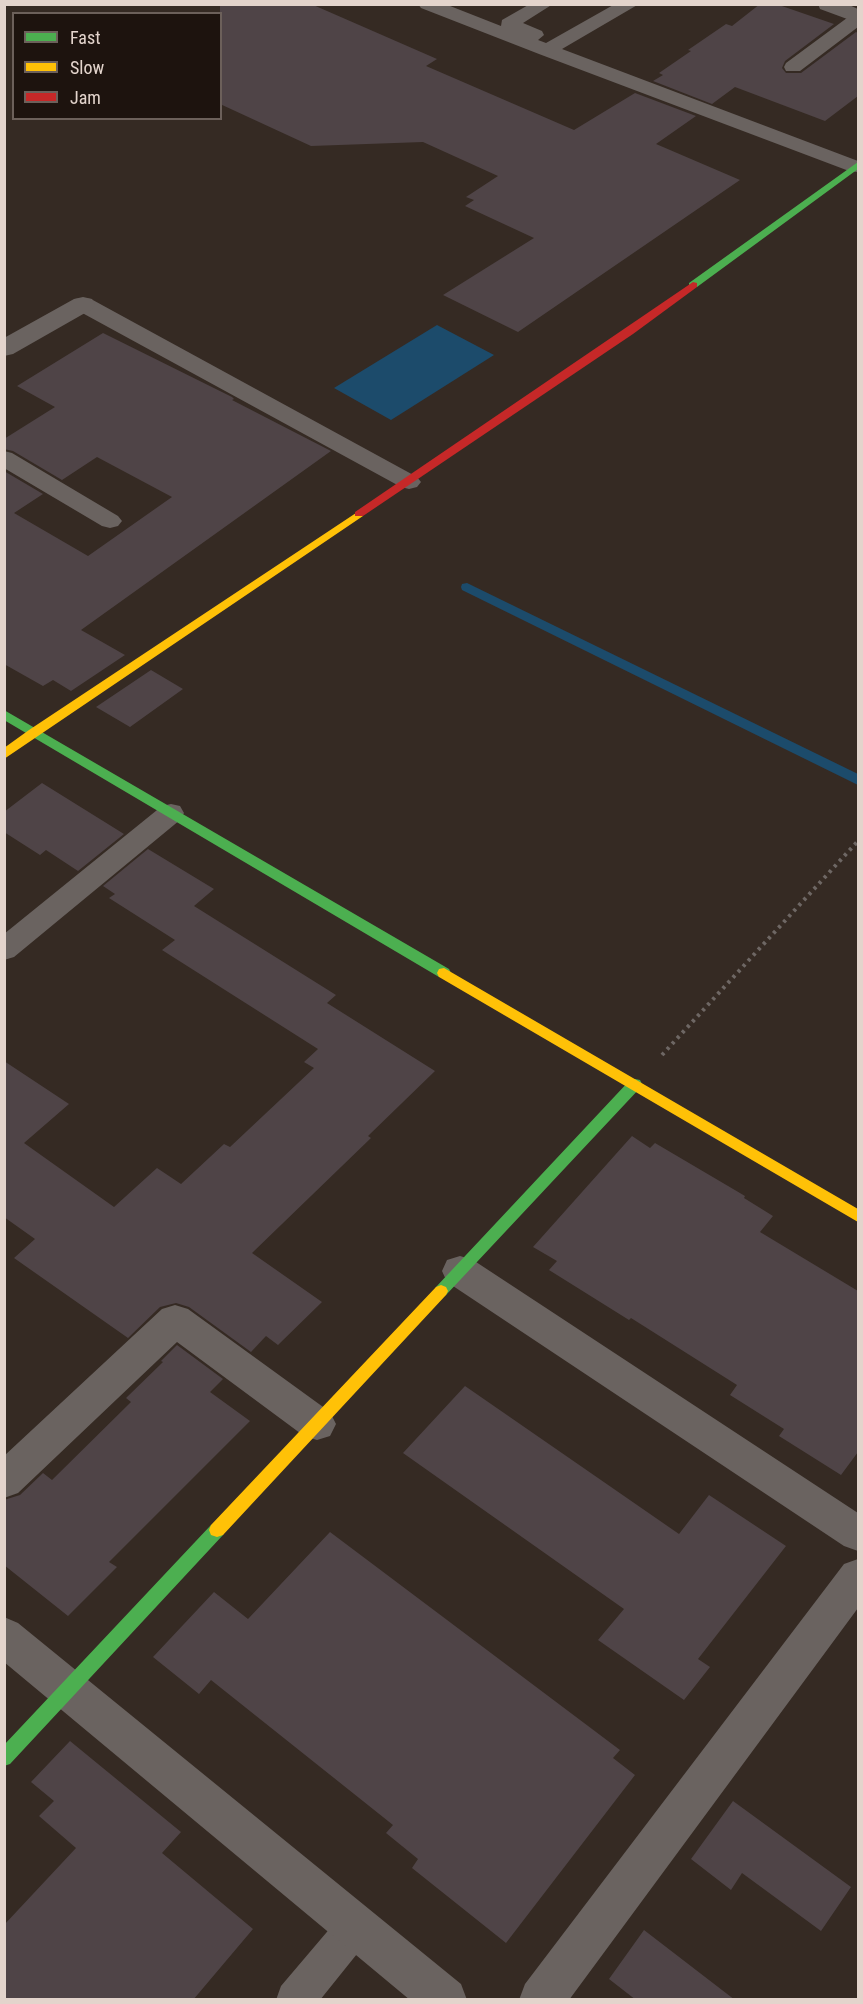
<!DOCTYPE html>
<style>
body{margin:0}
#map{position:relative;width:863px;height:2004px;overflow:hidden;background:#352a23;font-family:"Roboto Condensed",sans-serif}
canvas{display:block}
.frame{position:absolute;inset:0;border:6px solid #e3d4cc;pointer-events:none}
.legend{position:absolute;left:12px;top:12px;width:210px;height:108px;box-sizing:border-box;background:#1d130e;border:2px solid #6c605a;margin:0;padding:8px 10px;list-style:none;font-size:18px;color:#e3d4cc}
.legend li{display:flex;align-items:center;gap:12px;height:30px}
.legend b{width:30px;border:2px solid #6c605a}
</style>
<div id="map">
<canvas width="863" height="2004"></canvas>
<div class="frame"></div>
<ul class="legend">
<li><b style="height:8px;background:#4caf50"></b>Fast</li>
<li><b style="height:8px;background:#ffc107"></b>Slow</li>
<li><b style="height:8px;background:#c62828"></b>Jam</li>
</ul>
</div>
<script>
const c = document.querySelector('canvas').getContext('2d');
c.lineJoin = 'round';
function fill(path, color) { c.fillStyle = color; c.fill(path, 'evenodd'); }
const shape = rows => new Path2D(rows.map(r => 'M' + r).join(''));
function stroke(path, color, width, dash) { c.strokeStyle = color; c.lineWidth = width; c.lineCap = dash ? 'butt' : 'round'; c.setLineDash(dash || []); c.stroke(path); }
fill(shape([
 [437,325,494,355,391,420,334,388]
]), '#1c4b6b');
fill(shape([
 [467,583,858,774,858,785,462,590,461,587,462,584,467,583]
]), '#1c4b6b');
fill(shape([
 [220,4,311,4,437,59,426,66,574,130,635,93,696,116,656,144,740,180,518,332,443,295,534,238,465,206,474,200,466,197,498,176,423,142,311,146,220,104],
 [760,4,776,4,834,24,785,61,782,68,786,73,801,73,856,32,858,33,858,96,825,121,735,87,712,104,653,81,663,75,659,73,691,51,688,50,726,24,732,26],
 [103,333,232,397,234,399,232,400,331,451,81,630,125,655,71,691,53,680,43,686,4,664,4,471,43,494,14,513,88,556,172,497,97,457,62,480,13,451,4,449,4,439,55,407,17,386],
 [151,670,183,689,130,727,96,707],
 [42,783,124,834,78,871,46,850,40,855,4,832,4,812],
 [148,849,214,889,194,906,336,995,327,1003,435,1071,368,1136,371,1138,252,1253,322,1302,278,1345,266,1336,251,1352,189,1307,176,1303,160,1307,128,1338,14,1258,35,1239,4,1217,4,1061,69,1104,24,1143,114,1207,157,1168,181,1184,224,1144,230,1147,314,1068,304,1062,318,1049,162,950,175,940,109,898,115,894,103,886],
 [632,1136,650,1148,655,1143,745,1196,744,1198,773,1216,760,1232,858,1291,858,1452,841,1475,779,1436,784,1429,730,1395,737,1385,631,1318,629,1320,549,1270,557,1261,533,1247],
 [177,1345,223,1379,210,1392,250,1421,109,1562,117,1567,68,1616,4,1565,4,1500,20,1495,43,1473,52,1480,131,1402,126,1398,163,1362,161,1361],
 [465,1386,679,1534,709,1495,786,1546,698,1659,710,1667,684,1700,598,1640,624,1609,403,1453],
 [330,1532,620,1750,613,1758,635,1775,506,1943,412,1868,418,1859,386,1833,393,1825,211,1680,199,1694,153,1657,214,1592,248,1619],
 [70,1741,181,1832,162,1853,253,1929,193,2000,4,2000,4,1925,76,1848,39,1816,54,1801,31,1782],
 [733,1801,851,1887,821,1931,742,1873,731,1890,691,1859],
 [644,1930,735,2000,636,2000,609,1979]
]), '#4f4447');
stroke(shape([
 [662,1055,858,841]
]), '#6e6764', 4, [3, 4.5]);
fill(shape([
 [418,4,445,4,501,26,502,20,530,4,553,4,523,23,542,31,544,35,538,40,546,43,615,4,639,4,562,49,858,161,858,172,849,171,539,54,421,8,418,4],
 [858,13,858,27,800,71,786,71,784,67,786,63,851,15,858,13],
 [83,298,91,299,417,477,421,482,417,487,409,489,401,487,75,309,72,304,75,299,83,298],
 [4,451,12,453,118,516,122,521,118,526,110,528,102,526,4,468,4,451],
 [171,804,180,806,184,813,180,820,14,957,4,960,4,934,162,806,171,804],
 [356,1907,369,1913,375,1926,369,1939,320,2000,276,2000,281,1986,343,1913,356,1907]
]), '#6a6360');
fill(shape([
 [818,4,847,4,858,9,858,23,820,9,818,4],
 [83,297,92,299,95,304,92,309,13,354,4,356,4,338,74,299,83,297],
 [460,1256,473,1260,858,1513,858,1551,844,1546,447,1282,442,1271,447,1260,460,1256],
 [175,1305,188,1309,330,1412,336,1424,330,1436,317,1440,304,1436,177,1342,18,1493,4,1498,4,1456,162,1309,175,1305],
 [858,1559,858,1608,569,2000,519,2000,525,1984,844,1564,858,1559],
 [4,1617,18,1623,461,1984,467,2000,410,2000,4,1662,4,1617]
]), '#6a6360');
fill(shape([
 [858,162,858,169,697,287,689,287,689,283,858,162],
 [4,710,449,969,451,973,449,977,439,977,4,720,4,710],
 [635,1079,640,1080,642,1084,640,1088,446,1295,441,1297,436,1295,434,1291,436,1287,630,1080,635,1079],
 [217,1523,223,1525,225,1530,223,1535,10,1764,4,1766,4,1745,211,1525,217,1523]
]), '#4caf50');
fill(shape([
 [359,511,363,512,363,516,4,759,4,748,29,730,359,511],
 [444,968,858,1209,858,1222,439,977,437,973,439,969,444,968],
 [441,1285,446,1287,448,1291,446,1295,223,1535,217,1537,211,1535,209,1530,211,1525,436,1287,441,1285]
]), '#ffc107');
fill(shape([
 [693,282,697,283,697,287,633,334,363,516,355,516,355,512,693,282]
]), '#c62828');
</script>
